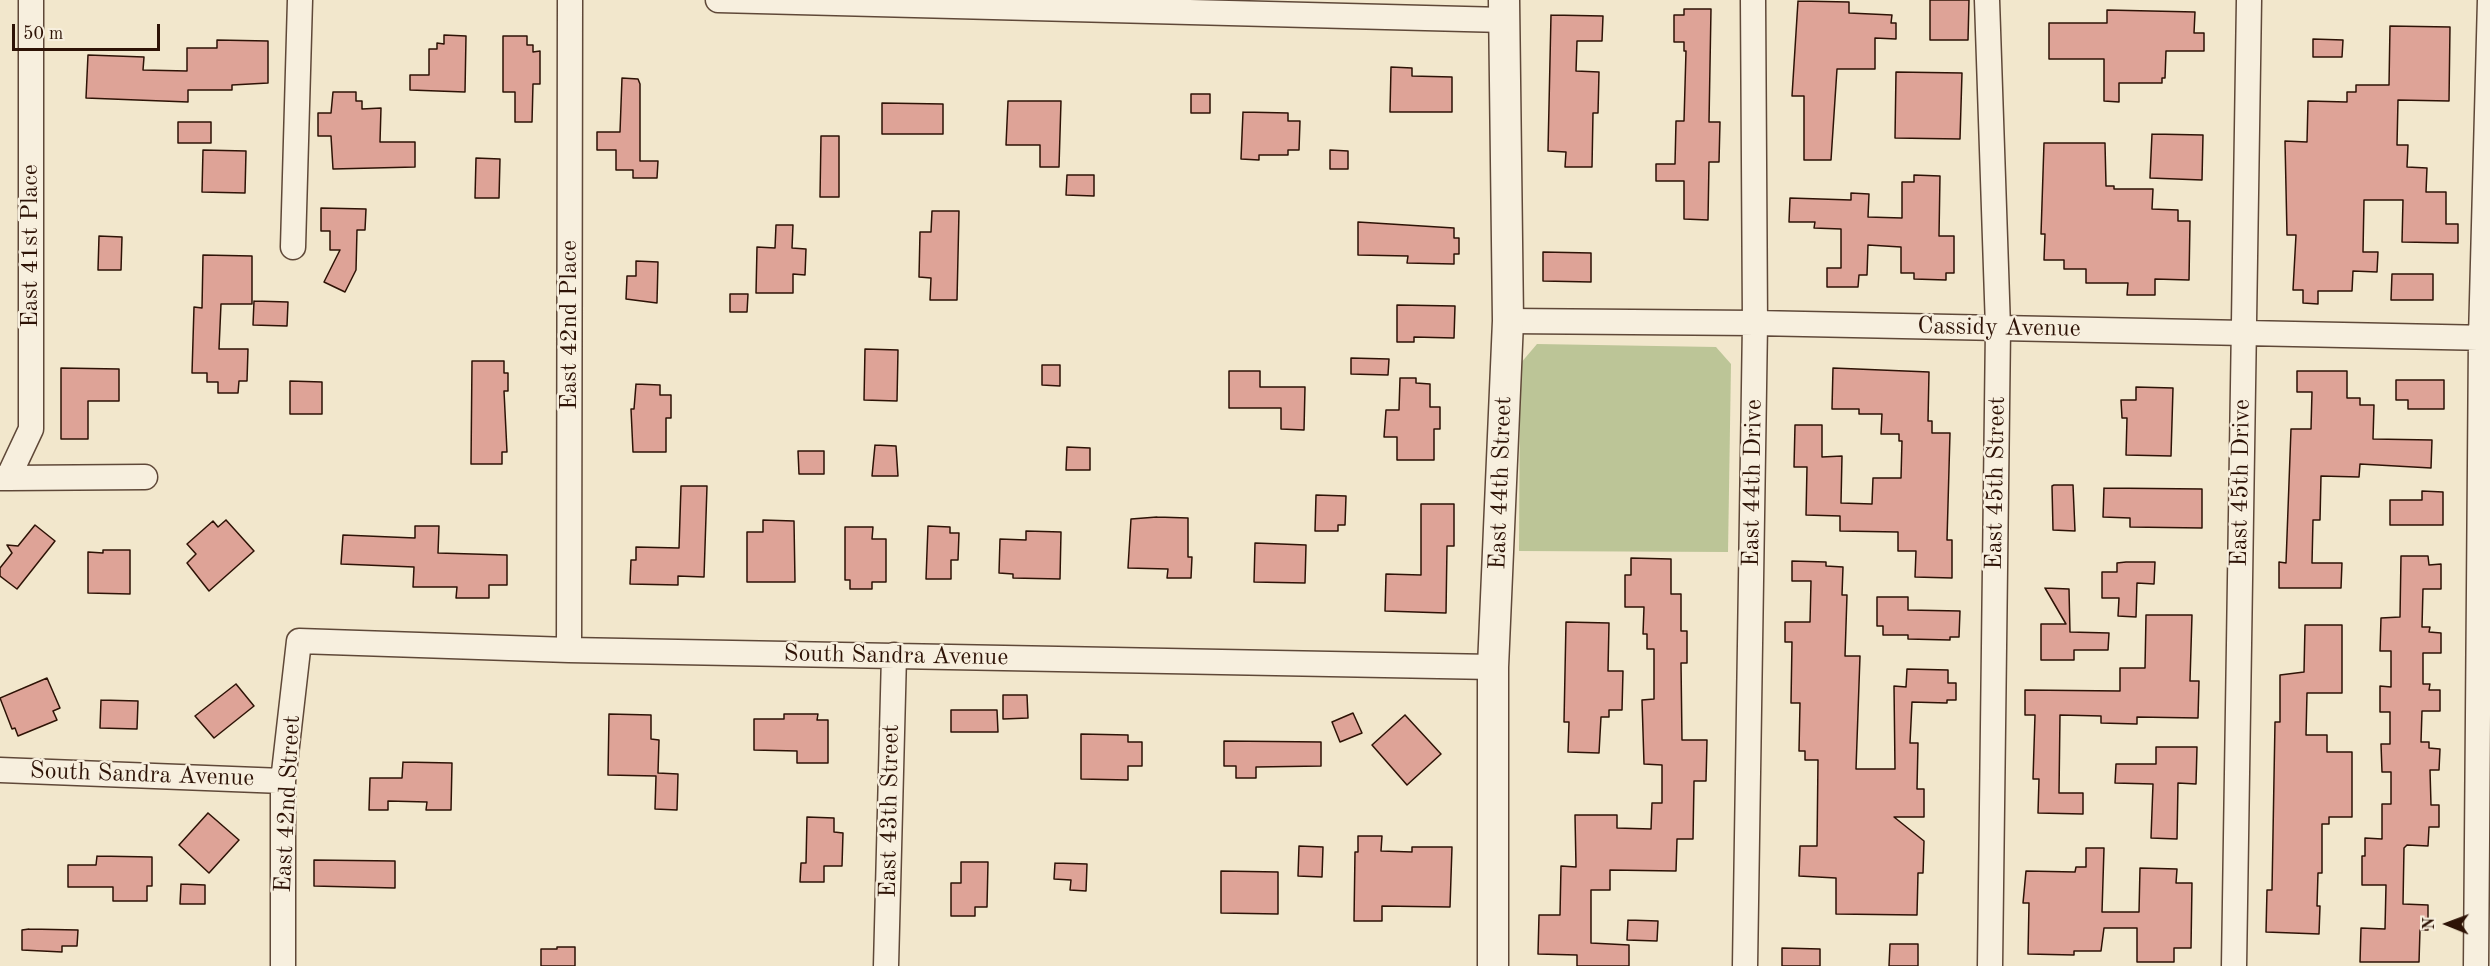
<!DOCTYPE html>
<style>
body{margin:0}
#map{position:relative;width:2490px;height:966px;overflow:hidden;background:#f2e7cc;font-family:"Old Standard TT",serif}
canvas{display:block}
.north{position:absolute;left:2418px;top:894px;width:60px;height:60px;-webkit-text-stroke:4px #f7efde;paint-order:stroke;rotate:271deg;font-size:16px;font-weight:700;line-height:24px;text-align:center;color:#2e1306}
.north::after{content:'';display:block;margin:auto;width:21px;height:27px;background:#2e1306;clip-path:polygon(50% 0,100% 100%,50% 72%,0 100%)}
.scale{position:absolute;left:12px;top:24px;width:148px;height:27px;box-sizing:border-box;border:3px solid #2e1306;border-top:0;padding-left:8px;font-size:18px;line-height:21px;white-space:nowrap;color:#2e1306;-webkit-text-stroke:4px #f7efde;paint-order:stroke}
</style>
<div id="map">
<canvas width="2490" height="966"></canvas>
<div class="north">N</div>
<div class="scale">50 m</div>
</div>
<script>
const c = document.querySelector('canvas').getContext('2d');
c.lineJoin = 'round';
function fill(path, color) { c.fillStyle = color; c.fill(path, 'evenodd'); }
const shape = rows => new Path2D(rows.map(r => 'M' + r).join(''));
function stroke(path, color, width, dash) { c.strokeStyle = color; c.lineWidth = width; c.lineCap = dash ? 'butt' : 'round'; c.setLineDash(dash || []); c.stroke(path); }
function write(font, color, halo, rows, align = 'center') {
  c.font = font + ' "Old Standard TT",serif'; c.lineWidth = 5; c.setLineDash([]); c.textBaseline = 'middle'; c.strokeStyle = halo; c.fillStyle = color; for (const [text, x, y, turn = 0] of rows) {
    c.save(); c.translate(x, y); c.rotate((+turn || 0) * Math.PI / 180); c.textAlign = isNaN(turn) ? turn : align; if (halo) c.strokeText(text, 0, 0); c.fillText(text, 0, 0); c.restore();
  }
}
fill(shape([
 [1537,344,1716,347,1731,364,1728,552,1519,551,1520,364]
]), '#bcc597');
const building = shape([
 [1930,0,1969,0,1968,40,1930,40,1930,0],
 [1798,1,1849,2,1849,13,1892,15,1891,23,1896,23,1896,39,1875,38,1875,69,1837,69,1831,160,1804,160,1804,96,1792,96,1798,1],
 [1684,9,1711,9,1709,122,1720,122,1719,162,1709,162,1708,220,1684,219,1684,181,1656,181,1656,164,1675,164,1676,121,1684,121,1686,51,1684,51,1684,42,1674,42,1674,15,1684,15,1684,9],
 [2107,10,2195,12,2194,33,2204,33,2204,51,2166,51,2165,78,2162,78,2162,83,2119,83,2119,102,2104,101,2104,59,2049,59,2049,23,2107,23,2107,10],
 [1551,15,1603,16,1602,41,1577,41,1576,71,1599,72,1598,113,1593,113,1592,167,1565,167,1566,152,1548,151,1551,15],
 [2390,26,2450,27,2449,101,2398,100,2397,145,2408,145,2407,167,2427,168,2426,192,2446,192,2446,224,2458,224,2458,243,2402,242,2403,200,2364,200,2363,252,2378,252,2377,272,2353,271,2352,291,2318,291,2318,304,2303,303,2303,290,2293,290,2296,235,2287,235,2285,141,2307,142,2308,101,2347,102,2347,92,2356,92,2356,85,2389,85,2390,26],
 [444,35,466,36,465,92,410,90,410,75,429,75,429,49,437,49,437,43,444,44,444,35],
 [503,36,527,36,527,45,533,45,533,52,540,51,540,84,533,84,532,122,515,122,515,92,503,92,503,36],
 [2313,39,2343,40,2342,57,2313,57,2313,39],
 [217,40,268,41,268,83,232,85,232,90,188,90,188,102,86,98,88,55,144,57,143,70,187,71,187,48,217,48,217,40],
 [1391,67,1412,68,1412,76,1452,77,1452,112,1390,112,1391,67],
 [1896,72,1962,73,1960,139,1895,138,1896,72],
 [622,78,638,79,640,84,640,161,658,161,657,178,633,178,633,170,616,170,616,150,597,150,597,132,620,132,622,78],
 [333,92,356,92,356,101,362,101,362,109,381,108,380,142,415,142,415,167,333,169,331,136,318,136,318,113,331,113,333,92],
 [1191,94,1210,94,1210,113,1191,113,1191,94],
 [1008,101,1061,101,1059,167,1040,167,1040,145,1006,145,1008,101],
 [882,103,943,104,943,134,882,134,882,103],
 [1243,112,1288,113,1288,121,1300,121,1299,150,1288,150,1288,155,1259,155,1259,160,1241,159,1243,112],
 [178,122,211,122,211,143,178,143,178,122],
 [2152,134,2203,135,2202,180,2150,178,2152,134],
 [821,136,839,136,839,197,820,197,821,136],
 [2044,143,2105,143,2106,186,2114,186,2114,189,2153,189,2152,209,2178,210,2178,221,2190,221,2189,280,2155,279,2155,295,2127,295,2128,283,2086,283,2086,269,2064,269,2064,260,2044,260,2045,234,2041,234,2044,143],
 [203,150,246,151,245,193,202,192,203,150],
 [1330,150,1348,151,1348,169,1330,169,1330,150],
 [476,158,500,159,499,198,475,198,476,158],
 [1067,175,1094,175,1094,196,1066,195,1067,175],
 [1914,175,1940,176,1939,236,1954,236,1954,273,1946,273,1946,280,1914,279,1914,273,1901,273,1901,247,1868,245,1867,275,1859,275,1858,287,1827,287,1827,268,1841,268,1841,229,1814,228,1815,222,1789,222,1790,198,1851,200,1851,193,1869,194,1868,217,1902,218,1902,182,1914,182,1914,175],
 [321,208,366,209,365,230,357,230,356,270,345,292,324,282,340,250,330,250,330,231,321,231,321,208],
 [932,211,959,211,957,300,930,300,931,278,919,277,920,232,931,232,932,211],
 [1358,222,1454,228,1454,238,1459,238,1459,254,1454,254,1454,264,1407,263,1408,256,1358,255,1358,222],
 [776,225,793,225,792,248,806,249,805,275,793,274,793,293,756,293,757,247,775,248,776,225],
 [99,236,122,237,121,270,98,270,99,236],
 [1543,252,1591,253,1591,282,1543,281,1543,252],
 [203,255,252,256,252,304,221,304,219,349,248,349,247,381,239,381,238,393,218,393,218,382,207,382,207,373,192,373,194,307,202,308,203,255],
 [636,261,658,262,657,303,626,299,627,276,636,276,636,261],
 [2392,274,2433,274,2433,300,2391,300,2392,274],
 [730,294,748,294,747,312,730,312,730,294],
 [254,301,288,302,287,326,253,325,254,301],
 [1397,305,1455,306,1454,338,1414,337,1414,342,1397,342,1397,305],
 [865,349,898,350,897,401,864,400,865,349],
 [1351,358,1389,359,1388,375,1351,374,1351,358],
 [472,361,504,361,504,373,508,373,508,391,504,391,507,452,502,452,502,464,471,464,472,361],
 [1042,365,1060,365,1060,386,1042,385,1042,365],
 [61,368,119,369,119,401,88,401,88,439,61,439,61,368],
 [1833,368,1929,372,1928,421,1932,421,1932,433,1950,433,1947,540,1952,540,1952,578,1915,577,1916,551,1898,551,1898,532,1840,531,1840,516,1806,515,1807,467,1794,467,1795,425,1822,425,1822,457,1842,456,1841,503,1872,504,1873,478,1901,478,1902,441,1899,441,1899,434,1881,434,1882,414,1859,414,1859,409,1832,409,1833,368],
 [1229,371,1260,371,1260,387,1305,387,1304,430,1281,429,1281,408,1229,408,1229,371],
 [2297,371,2347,371,2347,398,2360,398,2360,405,2374,405,2373,439,2432,440,2431,468,2360,464,2359,477,2321,476,2320,520,2313,520,2312,563,2342,563,2341,588,2279,588,2279,562,2286,563,2291,429,2311,429,2312,392,2297,392,2297,371],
 [1400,378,1416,378,1416,383,1430,384,1430,407,1440,407,1440,429,1434,429,1434,460,1397,460,1397,437,1384,437,1386,410,1399,410,1400,378],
 [2396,380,2444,380,2444,409,2408,409,2408,400,2396,400,2396,380],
 [290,381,322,382,322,414,290,414,290,381],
 [636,384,660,385,660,395,671,395,671,418,666,418,666,452,633,452,631,409,634,409,636,384],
 [2136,387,2173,388,2171,456,2126,455,2127,418,2122,418,2121,400,2136,400,2136,387],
 [875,445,896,446,898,476,872,476,875,445],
 [1067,447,1090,448,1090,470,1066,470,1067,447],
 [798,451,824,451,824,474,799,474,798,451],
 [2054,485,2073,485,2075,531,2053,530,2052,486,2054,485],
 [681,486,707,486,704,577,678,576,678,585,630,584,631,560,636,560,636,547,679,548,681,486],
 [2104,488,2202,489,2202,528,2130,527,2130,518,2103,517,2104,488],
 [2422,491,2443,492,2443,525,2390,525,2390,500,2422,500,2422,491],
 [1316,495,1346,496,1345,525,1338,525,1338,531,1315,531,1316,495],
 [1421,504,1454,504,1454,546,1447,546,1446,613,1385,611,1386,574,1421,575,1421,504],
 [1157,517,1188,518,1188,557,1192,557,1191,578,1167,578,1168,569,1128,568,1131,519,1157,517],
 [226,520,254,551,209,591,187,563,196,554,187,544,213,521,218,527,226,520],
 [763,520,794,521,795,582,747,582,747,532,763,532,763,520],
 [35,525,55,541,17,589,0,576,0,568,12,553,7,545,18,546,35,525],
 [415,526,439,526,438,553,507,555,507,585,489,585,489,598,456,598,457,587,413,587,414,567,341,564,343,535,415,538,415,526],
 [928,526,950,527,950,533,959,533,958,560,951,560,951,579,926,579,928,526],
 [845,527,873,527,872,539,886,539,886,582,872,582,872,589,850,589,850,580,845,580,845,527],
 [1026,531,1061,532,1060,579,1013,578,1013,574,999,573,1000,539,1026,540,1026,531],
 [1255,543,1306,545,1305,583,1254,582,1255,543],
 [103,550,130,550,130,594,88,593,88,552,103,553,103,550],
 [2401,556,2428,556,2429,565,2441,564,2441,589,2423,589,2422,627,2430,627,2429,632,2441,633,2441,653,2423,653,2423,684,2430,684,2429,690,2440,690,2440,711,2422,711,2421,742,2429,742,2429,748,2440,749,2439,770,2430,770,2431,805,2439,805,2439,827,2429,827,2428,846,2407,845,2404,848,2403,904,2428,905,2428,930,2420,930,2419,962,2360,962,2361,928,2385,929,2386,885,2362,885,2362,856,2365,856,2365,838,2382,839,2382,804,2391,804,2391,772,2382,772,2381,744,2390,744,2390,712,2380,712,2380,686,2391,687,2391,651,2380,651,2381,618,2400,617,2401,556],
 [1631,558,1671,559,1671,594,1681,594,1681,631,1687,631,1687,663,1681,663,1682,740,1707,740,1706,781,1694,781,1693,839,1677,839,1676,871,1610,870,1610,890,1591,890,1591,943,1629,945,1629,966,1577,966,1577,955,1538,954,1539,915,1560,915,1561,866,1576,867,1575,815,1617,815,1617,828,1651,829,1652,803,1662,803,1662,765,1644,764,1642,700,1654,699,1654,649,1647,649,1647,634,1643,634,1644,607,1625,607,1625,575,1631,575,1631,558],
 [1792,561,1826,562,1826,566,1843,567,1842,595,1847,595,1845,656,1860,656,1856,769,1895,769,1894,686,1906,687,1907,669,1948,670,1948,683,1956,683,1956,700,1947,700,1947,703,1912,702,1910,743,1918,743,1917,789,1924,789,1924,817,1894,817,1924,841,1923,873,1918,873,1917,915,1836,914,1836,878,1799,876,1800,846,1817,846,1818,760,1805,760,1805,751,1799,751,1800,703,1791,703,1792,642,1785,642,1785,622,1810,622,1811,581,1792,581,1792,561],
 [2126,562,2155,562,2154,584,2137,583,2136,617,2118,616,2119,598,2102,598,2102,572,2117,572,2117,563,2126,562],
 [2045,588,2069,589,2070,632,2109,633,2108,650,2074,650,2074,660,2041,660,2041,624,2066,624,2045,588],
 [1877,597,1908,597,1908,610,1960,611,1959,637,1950,637,1950,640,1908,639,1908,635,1883,635,1883,626,1877,626,1877,597],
 [2146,615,2192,615,2190,681,2199,681,2198,718,2137,717,2137,724,2101,723,2101,716,2060,715,2059,793,2083,793,2083,814,2038,813,2039,779,2033,779,2035,715,2025,715,2025,690,2120,691,2120,668,2145,668,2146,615],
 [1566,622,1609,623,1608,671,1623,671,1622,710,1609,710,1609,717,1601,717,1599,753,1568,752,1569,722,1564,722,1566,622],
 [2305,625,2342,625,2342,693,2307,693,2306,735,2327,735,2327,752,2352,752,2352,817,2329,817,2329,824,2322,824,2322,873,2318,873,2317,906,2320,906,2319,934,2266,932,2267,890,2272,890,2275,722,2280,722,2280,675,2304,672,2305,625],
 [47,678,60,708,53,711,57,720,18,736,15,728,12,729,0,698,47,678],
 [236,684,254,706,214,738,195,716,236,684],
 [1003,695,1027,695,1028,718,1003,719,1003,695],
 [101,700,138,701,137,729,100,728,101,700],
 [951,710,997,710,998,732,951,732,951,710],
 [1353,713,1362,733,1340,742,1332,722,1353,713],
 [609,714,651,715,651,739,659,740,658,773,678,774,677,810,655,809,656,776,608,775,609,714],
 [784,714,818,714,817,720,828,720,828,763,797,763,797,751,754,750,754,719,784,719,784,714],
 [1405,715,1441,754,1407,785,1372,745,1405,715],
 [1081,734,1128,735,1128,742,1142,742,1142,766,1128,766,1128,780,1081,779,1081,734],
 [1224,741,1321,742,1321,766,1256,767,1256,778,1236,778,1236,766,1224,766,1224,741],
 [2156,747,2197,747,2196,784,2178,783,2177,839,2151,838,2153,784,2115,783,2116,764,2156,764,2156,747],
 [403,762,452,763,451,810,426,810,427,802,388,801,388,810,369,810,370,778,402,778,403,762],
 [208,813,239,840,209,873,179,845,208,813],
 [807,817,834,818,834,832,843,833,842,866,824,866,824,882,800,882,801,863,806,863,807,817],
 [1358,836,1382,836,1381,851,1412,852,1412,847,1452,847,1450,907,1382,906,1382,921,1354,921,1355,852,1358,852,1358,836],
 [1299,846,1323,847,1322,877,1298,876,1299,846],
 [2086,848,2104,848,2102,912,2139,912,2140,868,2177,869,2176,883,2192,883,2191,948,2174,948,2174,962,2137,962,2137,928,2104,928,2101,951,2074,951,2074,955,2028,954,2029,903,2023,903,2026,871,2075,872,2076,867,2086,867,2086,848],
 [97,856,152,857,152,886,147,886,147,901,113,901,113,887,68,887,68,865,96,865,97,856],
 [314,860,395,861,395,888,314,886,314,860],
 [961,862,988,862,987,907,975,907,975,916,951,916,951,883,961,883,961,862],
 [1055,863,1087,864,1086,891,1070,890,1071,880,1054,879,1055,863],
 [1221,871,1278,872,1278,914,1221,913,1221,871],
 [181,884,205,885,205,904,180,904,181,884],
 [1628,920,1658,921,1657,941,1627,940,1628,920],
 [29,929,78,930,77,946,62,946,62,952,22,950,22,930,29,929],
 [1890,944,1918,944,1918,966,1889,966,1890,944],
 [557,947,575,947,575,966,541,966,541,949,557,949,557,947],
 [1782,948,1820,949,1820,966,1782,966,1782,948]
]);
fill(building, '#dea397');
stroke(building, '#2e1306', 1.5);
const minor = shape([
 [718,0,1504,20],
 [1987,0,1998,328,1990,966],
 [293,247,300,0],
 [1508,321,1755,323,2490,338],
 [0,478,8,478,31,429,31,0],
 [8,478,145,477],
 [569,650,570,0],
 [0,770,283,781],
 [283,966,283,781,299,641,569,650,1493,667],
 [886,966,894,655],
 [1745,966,1755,323,1753,0],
 [2234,966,2249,0],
 [2476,966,2481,338,2490,0]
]);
const tertiary = shape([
 [1493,966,1493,667,1508,321,1504,0]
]);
stroke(minor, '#5f4838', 27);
stroke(tertiary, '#5f4838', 33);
stroke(minor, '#f7efde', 24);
stroke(tertiary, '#f7efde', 30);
write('24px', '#2e1306', '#f7efde', [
 ["East 41st Place",31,246,-90],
 ["East 42nd Place",570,325,-90],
 ["Cassidy Avenue",1999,328,1],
 ["East 44th Street",1501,483,-88],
 ["East 44th Drive",1753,483,-89],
 ["East 45th Street",1996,483,-89],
 ["East 45th Drive",2241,483,-89],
 ["South Sandra Avenue",896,656,1],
 ["South Sandra Avenue",142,775,2],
 ["East 42nd Street",288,804,-87],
 ["East 43th Street",890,811,-89]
]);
</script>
